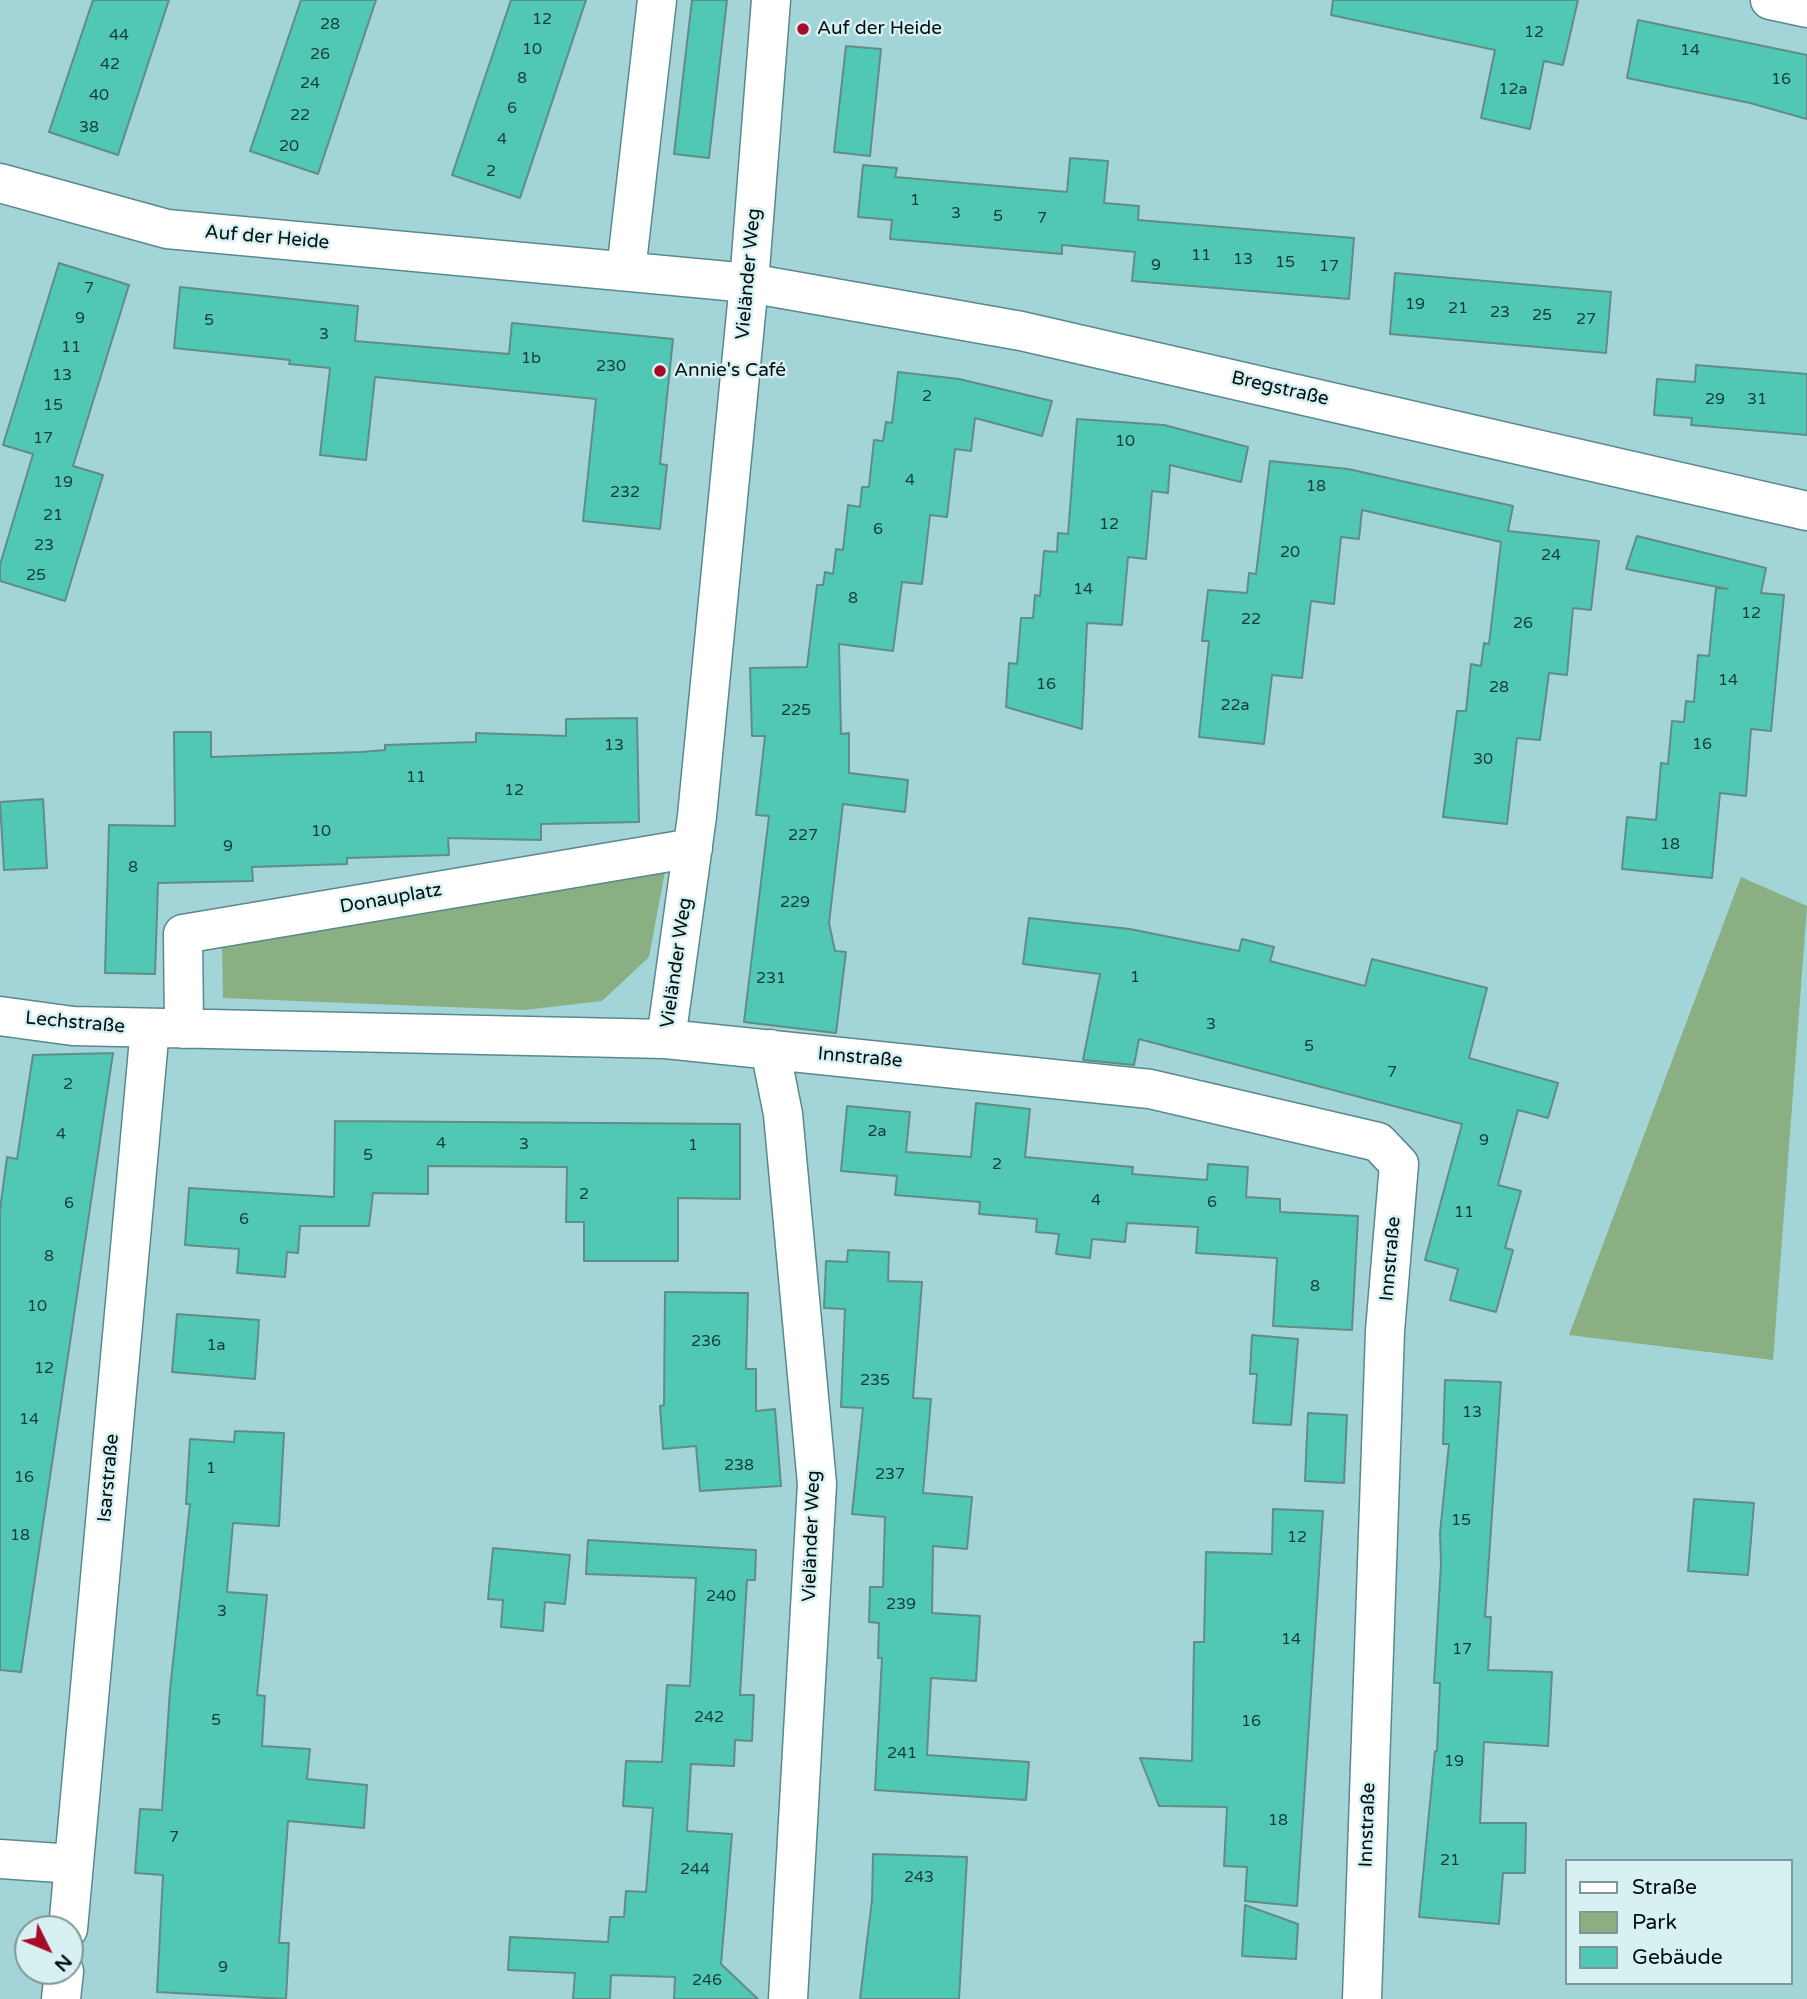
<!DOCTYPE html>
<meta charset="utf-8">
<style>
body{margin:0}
#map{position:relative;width:1807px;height:1999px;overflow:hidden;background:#a3d4d7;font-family:"Varela Round",sans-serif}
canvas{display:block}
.legend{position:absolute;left:1565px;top:1859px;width:228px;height:126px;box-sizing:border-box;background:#d7f0f1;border:2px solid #819697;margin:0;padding:9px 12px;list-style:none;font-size:21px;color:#000f10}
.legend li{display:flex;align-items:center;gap:14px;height:35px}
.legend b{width:35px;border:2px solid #819697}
.north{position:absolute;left:14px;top:1915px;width:70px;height:70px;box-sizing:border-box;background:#d7f0f1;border:2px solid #819697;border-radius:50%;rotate:133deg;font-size:19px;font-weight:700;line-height:28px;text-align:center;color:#000f10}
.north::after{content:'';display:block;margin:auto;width:24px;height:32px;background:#a60c26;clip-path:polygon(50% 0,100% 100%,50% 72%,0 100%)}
</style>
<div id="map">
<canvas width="1807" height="1999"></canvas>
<ul class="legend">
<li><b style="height:9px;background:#fff"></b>Straße</li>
<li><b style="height:19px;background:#89af83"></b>Park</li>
<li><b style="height:19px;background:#51c7b5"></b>Gebäude</li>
</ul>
<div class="north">N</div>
</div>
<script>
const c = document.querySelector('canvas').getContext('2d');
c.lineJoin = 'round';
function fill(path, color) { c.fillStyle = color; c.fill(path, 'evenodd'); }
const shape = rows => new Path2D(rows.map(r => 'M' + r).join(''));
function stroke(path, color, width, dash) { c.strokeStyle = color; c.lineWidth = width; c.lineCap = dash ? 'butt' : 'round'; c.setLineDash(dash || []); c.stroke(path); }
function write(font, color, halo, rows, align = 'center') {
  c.font = font + ' "Varela Round",sans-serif'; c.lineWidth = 5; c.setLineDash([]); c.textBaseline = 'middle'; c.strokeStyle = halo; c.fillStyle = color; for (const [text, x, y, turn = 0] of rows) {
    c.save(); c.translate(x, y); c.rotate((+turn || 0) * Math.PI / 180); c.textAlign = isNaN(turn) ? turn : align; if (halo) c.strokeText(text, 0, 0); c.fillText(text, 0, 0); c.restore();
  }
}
fill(shape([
 [665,871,649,957,602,1001,524,1010,223,998,222,943],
 [1741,877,1807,906,1773,1360,1569,1335]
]), '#89af83');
const building = shape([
 [93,0,169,0,118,155,49,132,93,0],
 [301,0,376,0,318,174,250,151,301,0],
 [511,0,586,0,520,198,452,175,511,0],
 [692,0,727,0,709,158,674,154,692,0],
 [1333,0,1578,0,1563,65,1544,61,1530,129,1481,118,1495,50,1331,15,1333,0],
 [1638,20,1807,55,1807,119,1750,103,1627,78,1638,20],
 [846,46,881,49,870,156,834,152,846,46],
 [1070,158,1108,161,1104,203,1139,206,1138,220,1354,238,1349,299,1132,281,1135,252,1062,245,1062,254,890,239,892,220,858,217,863,165,897,168,895,177,1067,192,1070,158],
 [59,263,129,285,73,466,103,475,65,601,0,581,0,565,33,454,3,445,59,263],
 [1395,273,1611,292,1606,353,1390,334,1395,273],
 [180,287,358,306,355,341,509,354,512,323,673,339,660,464,667,465,660,529,583,521,596,399,375,377,366,460,320,455,330,368,289,364,290,360,174,348,180,287],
 [1696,365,1807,374,1807,435,1691,425,1692,418,1654,415,1657,379,1695,382,1696,365],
 [898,372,959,379,1052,401,1042,436,975,418,971,451,955,449,947,517,930,515,922,584,902,582,893,651,839,644,841,734,849,733,849,773,908,780,905,812,843,804,829,923,835,951,846,952,836,1033,744,1022,769,816,756,815,765,736,752,736,750,668,807,667,817,585,823,585,825,572,833,574,836,549,843,550,848,505,860,507,862,487,869,487,874,440,883,441,886,422,892,423,898,372],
 [1077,419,1164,425,1248,447,1241,482,1170,465,1168,493,1152,491,1146,559,1128,557,1122,625,1087,623,1082,729,1006,707,1009,663,1017,664,1021,618,1033,618,1035,595,1040,596,1044,551,1057,552,1058,533,1068,534,1077,419],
 [1270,461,1348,469,1513,506,1508,531,1599,541,1591,610,1573,608,1567,675,1549,673,1540,740,1517,738,1507,824,1443,817,1457,711,1466,711,1471,664,1481,666,1484,643,1489,644,1501,542,1362,510,1359,539,1341,537,1334,604,1311,601,1302,678,1272,675,1264,744,1199,737,1209,641,1202,641,1208,590,1247,593,1249,573,1256,574,1270,461],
 [1637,536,1766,568,1761,593,1784,595,1771,731,1751,729,1746,796,1720,793,1712,878,1622,869,1627,817,1656,820,1661,763,1668,764,1672,721,1684,722,1686,701,1694,702,1698,655,1709,656,1716,588,1728,589,1626,569,1637,536],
 [637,718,639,822,541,824,541,840,448,838,449,855,347,858,347,864,252,867,253,881,158,883,155,974,105,973,109,825,175,826,174,732,211,732,211,757,361,752,385,750,385,745,476,742,476,733,566,736,566,719,637,718],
 [43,799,47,868,4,870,0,802,43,799],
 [1029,918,1130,929,1239,951,1242,939,1274,947,1270,961,1365,986,1372,959,1487,988,1469,1058,1558,1083,1548,1118,1518,1110,1498,1185,1521,1191,1505,1248,1513,1250,1496,1312,1450,1300,1458,1269,1425,1260,1462,1124,1139,1039,1134,1065,1083,1060,1100,974,1023,964,1029,918],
 [113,1053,21,1672,0,1670,0,1210,7,1157,17,1159,33,1055,113,1053],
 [976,1103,1030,1109,1025,1157,1133,1167,1132,1174,1207,1180,1208,1164,1248,1167,1246,1197,1280,1199,1280,1212,1358,1216,1352,1330,1273,1326,1277,1258,1196,1253,1198,1227,1127,1223,1125,1242,1092,1239,1090,1258,1056,1254,1059,1234,1036,1232,1037,1219,979,1214,980,1202,895,1195,897,1176,841,1171,847,1106,910,1112,906,1152,971,1157,976,1103],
 [335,1121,740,1124,740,1199,678,1198,678,1261,584,1261,584,1222,566,1222,567,1167,428,1166,428,1194,373,1193,369,1226,300,1226,298,1253,287,1252,285,1277,237,1273,239,1249,185,1245,189,1188,334,1197,335,1121],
 [848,1250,889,1252,888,1281,922,1282,913,1398,931,1399,923,1493,972,1497,967,1549,933,1546,932,1613,980,1616,976,1681,931,1678,927,1755,1029,1762,1026,1800,875,1790,882,1658,878,1658,879,1623,869,1622,870,1587,883,1587,885,1517,852,1514,863,1408,841,1407,845,1309,824,1308,826,1261,847,1262,848,1250],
 [665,1292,748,1293,746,1369,756,1369,756,1411,775,1409,781,1486,700,1491,696,1446,663,1449,660,1406,664,1405,665,1292],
 [177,1314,259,1320,255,1379,172,1372,177,1314],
 [1252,1335,1298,1339,1291,1425,1253,1423,1257,1374,1250,1374,1252,1335],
 [1445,1380,1501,1382,1485,1617,1491,1617,1488,1670,1552,1672,1548,1746,1484,1742,1480,1823,1526,1823,1525,1873,1503,1873,1499,1924,1419,1917,1435,1751,1437,1751,1440,1683,1434,1683,1441,1564,1440,1533,1449,1444,1443,1444,1445,1380],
 [1308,1413,1347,1415,1344,1483,1305,1481,1308,1413],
 [235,1431,284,1433,279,1526,233,1523,227,1592,267,1595,257,1695,265,1696,262,1746,310,1749,307,1779,367,1785,364,1828,288,1821,279,1943,289,1943,286,1999,157,1992,163,1875,135,1873,140,1809,162,1810,170,1690,190,1504,186,1504,190,1439,234,1442,235,1431],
 [1694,1499,1754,1503,1748,1575,1688,1571,1694,1499],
 [1273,1509,1323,1511,1297,1906,1245,1901,1247,1867,1224,1866,1227,1807,1159,1806,1140,1758,1192,1761,1194,1642,1204,1642,1206,1552,1272,1554,1273,1509],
 [588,1540,756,1550,755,1580,747,1580,740,1695,754,1695,752,1741,735,1740,734,1766,691,1764,687,1831,732,1834,721,1964,758,1999,674,1999,675,1977,611,1975,610,1999,573,1999,575,1973,508,1970,510,1937,608,1942,610,1917,624,1917,626,1891,646,1892,653,1808,623,1806,626,1761,662,1762,667,1685,690,1686,696,1578,586,1574,588,1540],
 [493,1548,570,1555,565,1604,545,1602,543,1631,501,1627,503,1600,488,1599,493,1548],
 [873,1854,967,1857,959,1999,860,1999,872,1900,873,1854],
 [1245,1905,1298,1924,1296,1959,1242,1956,1245,1905]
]);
fill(building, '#51c7b5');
stroke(building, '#608d85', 2);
const minor = shape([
 [1770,0,1807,8],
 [0,183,167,229,749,283,1021,331,1807,511],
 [626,271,657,0],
 [0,1016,73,1026,666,1039,1150,1089,1378,1142,1399,1164,1385,1331,1362,1999],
 [184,1029,183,934,693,848],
 [666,1039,697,816,749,283,771,0],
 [770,1049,783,1114,817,1484,788,1999],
 [0,1859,74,1864],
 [68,1929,150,1028],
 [61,1999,64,1971]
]);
stroke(minor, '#59898c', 41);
stroke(minor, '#fff', 38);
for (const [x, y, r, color] of [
 [803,29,7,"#a60c26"],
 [660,371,7,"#a60c26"]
]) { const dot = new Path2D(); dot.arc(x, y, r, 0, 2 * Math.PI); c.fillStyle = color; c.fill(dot); stroke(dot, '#d7f0f1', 2.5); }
write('16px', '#143d39', null, [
 ["12",542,20],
 ["28",330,25],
 ["12",1534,33],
 ["44",119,36],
 ["10",532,50],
 ["14",1690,51],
 ["26",320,55],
 ["42",110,65],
 ["8",522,79],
 ["16",1781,80],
 ["24",310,84],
 ["12a",1513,90],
 ["40",99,96],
 ["6",512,109],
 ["22",300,116],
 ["38",89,128],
 ["4",502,140],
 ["20",289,147],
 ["2",491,172],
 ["1",915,201],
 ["3",956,214],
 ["5",998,217],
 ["7",1042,219],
 ["11",1201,256],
 ["13",1243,260],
 ["15",1285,263],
 ["9",1156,266],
 ["17",1329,267],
 ["7",89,289],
 ["19",1415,305],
 ["21",1458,309],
 ["23",1500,313],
 ["25",1542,316],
 ["9",80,319],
 ["27",1586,320],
 ["5",209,321],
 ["3",324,335],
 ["11",71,348],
 ["1b",531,359],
 ["230",611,367],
 ["13",62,376],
 ["2",927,397],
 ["29",1715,400],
 ["31",1757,400],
 ["15",53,406],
 ["17",43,439],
 ["10",1125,442],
 ["4",910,481],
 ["19",63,483],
 ["18",1316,487],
 ["232",625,493],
 ["21",53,516],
 ["12",1109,525],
 ["6",878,530],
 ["23",44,546],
 ["20",1290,553],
 ["24",1551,556],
 ["25",36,576],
 ["14",1083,590],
 ["8",853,599],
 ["12",1751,614],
 ["22",1251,620],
 ["26",1523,624],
 ["14",1728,681],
 ["16",1046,685],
 ["28",1499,688],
 ["22a",1235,706],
 ["225",796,711],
 ["16",1702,745],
 ["13",614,746],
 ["30",1483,760],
 ["11",416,778],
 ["12",514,791],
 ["10",321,832],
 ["227",803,836],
 ["18",1670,845],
 ["9",228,847],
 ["8",133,868],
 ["229",795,903],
 ["1",1135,978],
 ["231",771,979],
 ["3",1211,1025],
 ["5",1309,1047],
 ["7",1392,1073],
 ["2",68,1085],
 ["2a",877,1132],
 ["4",61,1135],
 ["9",1484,1141],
 ["4",441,1144],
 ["3",524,1145],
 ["1",693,1146],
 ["5",368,1156],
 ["2",997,1165],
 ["2",584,1195],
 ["4",1096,1201],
 ["6",1212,1203],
 ["6",69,1204],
 ["11",1464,1213],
 ["6",244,1220],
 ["8",49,1257],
 ["8",1315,1287],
 ["10",37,1307],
 ["236",706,1342],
 ["1a",216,1346],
 ["12",44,1369],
 ["235",875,1381],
 ["13",1472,1413],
 ["14",29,1420],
 ["238",739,1466],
 ["1",211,1469],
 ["237",890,1475],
 ["16",24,1478],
 ["15",1461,1521],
 ["18",20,1536],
 ["12",1297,1538],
 ["240",721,1597],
 ["239",901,1605],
 ["3",222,1612],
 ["14",1291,1640],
 ["17",1462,1650],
 ["242",709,1718],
 ["5",216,1721],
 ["16",1251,1722],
 ["241",902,1754],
 ["19",1454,1762],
 ["18",1278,1821],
 ["7",174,1838],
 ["21",1450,1861],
 ["244",695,1870],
 ["243",919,1878],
 ["9",223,1968],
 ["246",707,1981]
]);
write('19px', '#000f10', '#d7f0f1', [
 ["Auf der Heide",817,29],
 ["Annie's Café",674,371]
], 'left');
write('19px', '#000f10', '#d7f0f1', [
 ["Auf der Heide",267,238,5],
 ["Vieländer Weg",749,274,-85],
 ["Bregstraße",1280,389,13],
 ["Donauplatz",391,899,-10],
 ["Vieländer Weg",677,963,-82],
 ["Lechstraße",75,1023,5],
 ["Innstraße",860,1058,5],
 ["Innstraße",1391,1259,-85],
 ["Isarstraße",109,1478,-85],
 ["Vieländer Weg",812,1536,-88],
 ["Innstraße",1368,1825,-88]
]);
</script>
